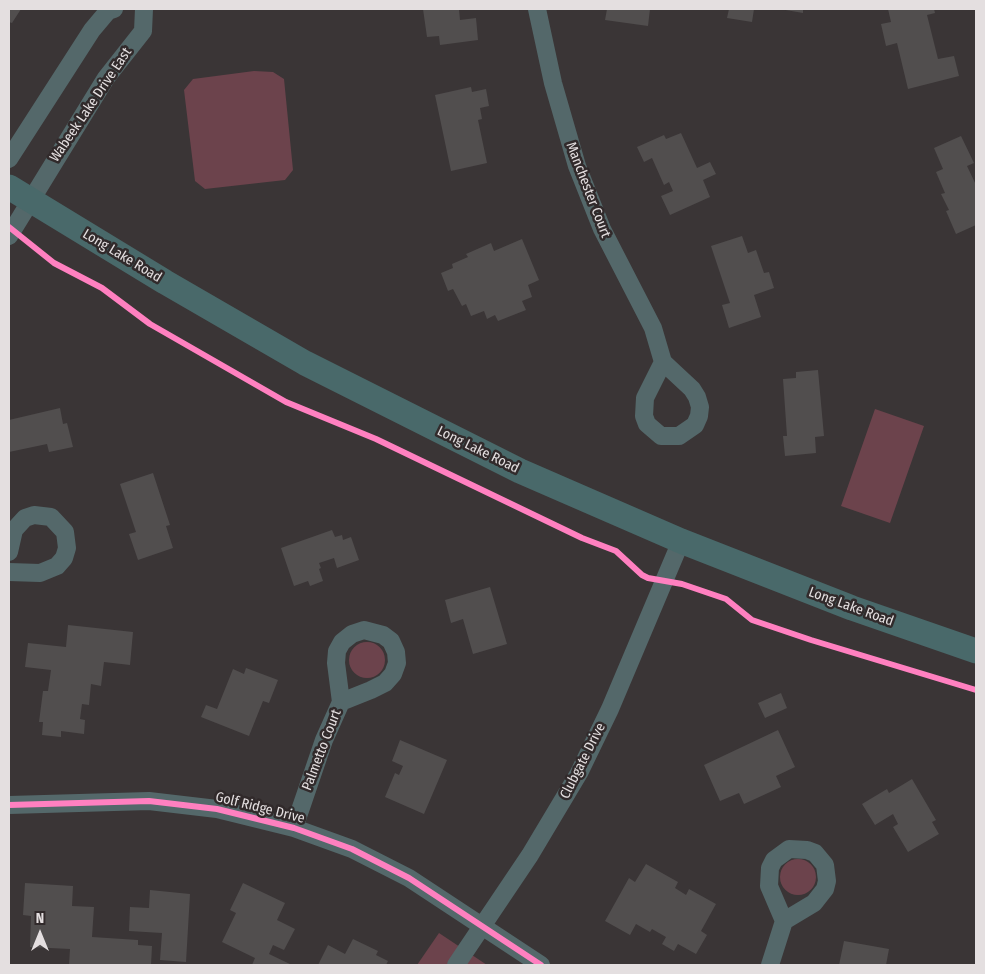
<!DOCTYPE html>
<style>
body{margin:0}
#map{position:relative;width:985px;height:974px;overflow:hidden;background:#3a3536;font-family:"Fira Sans Condensed",sans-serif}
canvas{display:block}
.frame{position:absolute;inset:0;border:10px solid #e4dfe0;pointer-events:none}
.north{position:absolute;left:15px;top:909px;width:50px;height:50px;-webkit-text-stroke:4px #312a2b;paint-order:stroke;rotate:0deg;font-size:14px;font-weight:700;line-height:20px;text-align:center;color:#e4dfe0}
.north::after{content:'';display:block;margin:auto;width:18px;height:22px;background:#e4dfe0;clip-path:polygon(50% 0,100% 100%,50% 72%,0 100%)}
</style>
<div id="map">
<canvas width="985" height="974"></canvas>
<div class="frame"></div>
<div class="north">N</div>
</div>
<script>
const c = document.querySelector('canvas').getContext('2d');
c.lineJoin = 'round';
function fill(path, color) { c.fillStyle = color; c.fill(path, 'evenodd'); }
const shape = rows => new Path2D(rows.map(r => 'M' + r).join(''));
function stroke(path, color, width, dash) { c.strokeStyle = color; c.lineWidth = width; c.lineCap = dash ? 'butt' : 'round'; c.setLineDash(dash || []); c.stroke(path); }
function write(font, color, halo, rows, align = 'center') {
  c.font = font + ' "Fira Sans Condensed",sans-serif'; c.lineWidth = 5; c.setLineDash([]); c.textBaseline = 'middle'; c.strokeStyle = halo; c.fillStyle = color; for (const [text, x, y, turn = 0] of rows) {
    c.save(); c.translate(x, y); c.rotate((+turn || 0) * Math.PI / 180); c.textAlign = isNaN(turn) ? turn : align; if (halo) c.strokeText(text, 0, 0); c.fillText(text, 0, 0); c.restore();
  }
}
fill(shape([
 [254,71,273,72,284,79,293,170,285,180,205,189,195,181,184,90,193,79],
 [875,409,924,426,890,523,841,506],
 '349 660a18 18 0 1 1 36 0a18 18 0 1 1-36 0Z',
 '780 877a18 18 0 1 1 36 0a18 18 0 1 1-36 0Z',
 [439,933,487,965,417,965]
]), '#6c434c');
fill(shape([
 [9,9,21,9,12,23,9,22],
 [423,9,459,9,460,20,476,18,478,40,440,45,439,36,427,37],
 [607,9,650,9,648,26,605,20],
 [729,9,754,9,752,22,727,18],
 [780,9,803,9,803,13],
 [888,9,934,9,935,13,927,15,938,59,954,56,959,76,908,89,897,43,886,46,881,24,891,22],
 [471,87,472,92,486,89,489,106,480,108,482,119,478,120,487,163,451,171,435,95],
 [681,133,697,168,710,162,716,174,703,180,710,197,670,215,661,196,673,191,669,182,664,185,652,158,644,162,637,147,664,135,666,139],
 [961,136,974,163,967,166,976,185,976,225,956,234,946,211,949,210,941,194,945,193,936,172,943,169,934,148],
 [742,236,748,253,756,250,764,273,769,272,774,288,754,295,761,317,729,328,722,305,730,303,711,246],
 [522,239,539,280,528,285,532,297,522,301,526,310,498,321,495,315,487,319,484,311,471,316,466,304,462,306,453,289,448,291,441,273,453,268,452,264,468,257,466,254,491,243,494,251],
 [818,370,824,436,815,437,816,453,785,456,783,436,787,436,783,379,796,378,796,372],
 [60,408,63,424,67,423,73,447,49,452,47,444,9,452,9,420],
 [153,473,170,525,166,526,173,548,138,560,129,534,136,532,120,484],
 [332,530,335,537,342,535,343,540,351,537,359,560,337,568,334,558,319,563,321,568,319,569,323,581,310,586,308,581,294,586,281,548],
 [490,587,507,644,473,654,463,619,451,623,445,600],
 [68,625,133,632,130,665,104,662,101,686,91,684,89,705,82,704,80,719,85,720,84,734,61,731,61,737,42,735,43,722,39,722,43,691,48,691,51,670,25,667,28,643,66,647],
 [246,668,278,680,269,703,263,701,249,736,201,717,206,705,217,709,233,669,244,674],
 [781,693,787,708,765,718,758,703],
 [778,730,795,767,776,776,781,787,744,804,739,793,720,801,704,765],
 [400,740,447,760,424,814,385,797,395,773,399,775,403,766,392,761],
 [912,779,936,820,932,822,939,834,908,852,893,827,898,824,893,814,875,825,862,804,887,789,889,793],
 [646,864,678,882,675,888,686,895,689,889,716,904,701,931,707,935,696,954,678,944,674,951,662,944,666,937,652,929,650,932,636,924,630,935,605,921,629,878,635,882],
 [25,883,73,886,72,906,94,907,92,937,138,940,138,945,152,946,151,965,69,965,70,949,30,947,31,916,23,915],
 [243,883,285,903,277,920,295,929,284,950,273,945,269,954,292,965,252,965,255,958,222,942,236,913,230,910],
 [150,890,190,894,186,962,160,960,162,933,129,931,130,907,149,908],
 [353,939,378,951,376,955,388,961,386,965,318,965,328,945,345,954],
 [844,941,889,949,886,965,839,965]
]), '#514e4e');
stroke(shape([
 [537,9,553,83,577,166,602,229,653,328,663,362],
 [9,159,92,30,108,11,114,9],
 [9,236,106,78,143,31,144,9],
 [663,362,692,389,697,397,700,407,699,416,695,425,679,436,661,436,647,424,644,416,645,398,663,362],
 [9,552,14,530,25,518,34,515,51,517,65,532,67,548,64,558,57,566,40,573,9,572],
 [9,805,149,801,217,809,294,828,352,849,409,878,541,965],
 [294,828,324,740,341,702,371,690,385,683,393,674,397,663,396,652,391,641,383,635,364,630,352,634,342,642,337,651,336,663,341,702],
 [456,965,530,855,579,773,610,709,681,541],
 [770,965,784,921,769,886,770,868,774,860,789,849,807,850,815,853,825,865,827,881,825,889,814,903,784,921]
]), '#54686a', 18);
stroke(shape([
 [9,187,165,282,305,363,520,471,681,541,852,608,976,651]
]), '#49696a', 25);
stroke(shape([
 [9,227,54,263,102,288,150,324,286,402,376,439,582,538,616,551,642,575,648,578,682,584,726,599,752,620,811,640,976,690],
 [9,805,149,801,217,809,294,828,352,849,409,878,541,965]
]), '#ff80c0', 6);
write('14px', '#e4dfe0', '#312a2b', [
 ["Wabeek Lake Drive East",91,105,-56],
 ["Manchester Court",588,190,69],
 ["Long Lake Road",122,256,31],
 ["Long Lake Road",478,450,26],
 ["Long Lake Road",851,607,20],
 ["Palmetto Court",322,750,-69],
 ["Clubgate Drive",583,761,-63],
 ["Golf Ridge Drive",260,808,14]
]);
</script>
